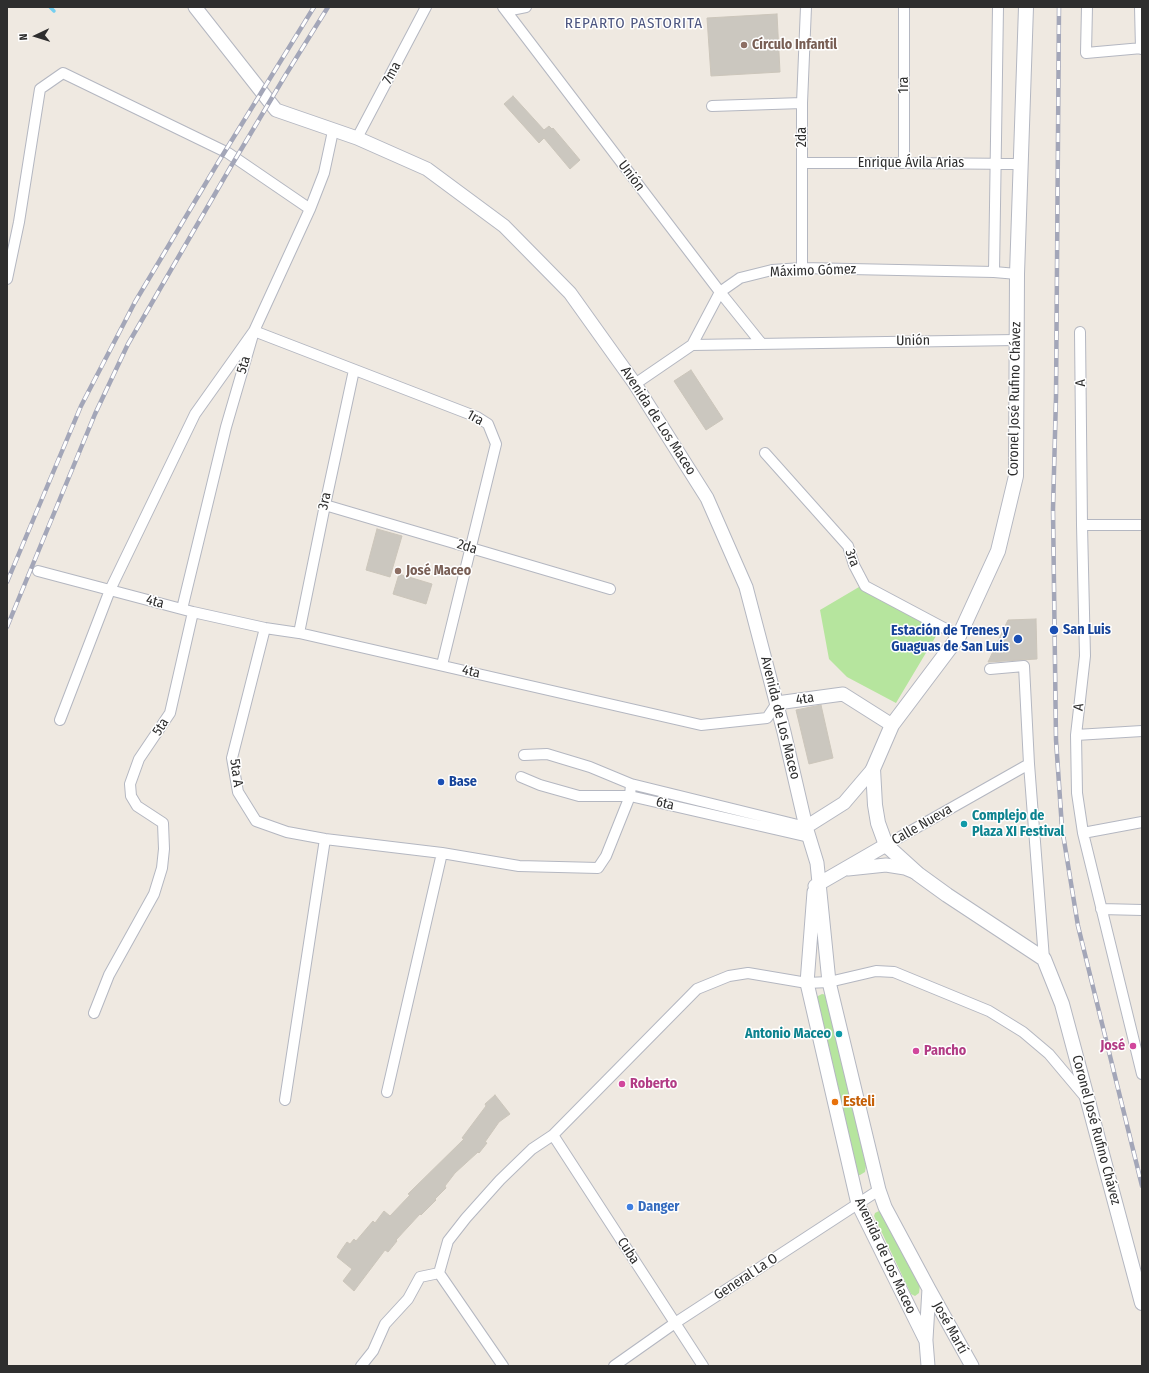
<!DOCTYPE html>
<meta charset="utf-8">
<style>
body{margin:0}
#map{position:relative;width:1149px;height:1373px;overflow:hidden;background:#efe9e1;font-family:"Fira Sans Condensed",sans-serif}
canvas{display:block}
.frame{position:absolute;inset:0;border:8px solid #2e2e2e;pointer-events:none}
.north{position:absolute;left:16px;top:16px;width:40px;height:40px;-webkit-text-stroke:3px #fff;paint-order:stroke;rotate:266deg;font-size:11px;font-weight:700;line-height:16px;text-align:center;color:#2e2e2e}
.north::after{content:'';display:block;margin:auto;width:14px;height:18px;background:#2e2e2e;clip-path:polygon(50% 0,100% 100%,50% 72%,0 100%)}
</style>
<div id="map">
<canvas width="1149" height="1373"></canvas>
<div class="frame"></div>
<div class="north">N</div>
</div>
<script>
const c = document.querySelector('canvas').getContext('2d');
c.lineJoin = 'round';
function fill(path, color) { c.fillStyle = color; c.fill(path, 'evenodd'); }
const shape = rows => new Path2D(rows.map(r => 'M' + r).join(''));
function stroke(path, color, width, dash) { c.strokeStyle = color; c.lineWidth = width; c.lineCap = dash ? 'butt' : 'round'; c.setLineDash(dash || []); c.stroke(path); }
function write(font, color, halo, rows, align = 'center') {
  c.font = font + ' "Fira Sans Condensed",sans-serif'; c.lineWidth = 3; c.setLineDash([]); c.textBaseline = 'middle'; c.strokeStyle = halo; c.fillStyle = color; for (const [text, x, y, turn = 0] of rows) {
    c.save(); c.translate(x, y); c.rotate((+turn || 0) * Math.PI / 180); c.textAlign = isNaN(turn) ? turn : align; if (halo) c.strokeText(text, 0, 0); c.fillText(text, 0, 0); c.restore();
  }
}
fill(shape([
 [859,587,939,631,896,703,847,677,829,659,820,610],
 [822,994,827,995,866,1166,865,1172,860,1175,857,1175,816,999,818,996],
 [879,1211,882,1212,920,1285,919,1293,915,1296,911,1294,874,1216,875,1213]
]), '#b6e59e');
stroke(shape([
 [50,7,54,11]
]), '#75cff0', 3.5);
const building = shape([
 [777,14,780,72,711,76,707,18,777,14],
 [513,96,544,130,549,126,552,129,553,128,580,160,570,169,544,138,539,143,504,104,513,96],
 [691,370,723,419,706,430,674,381,691,370],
 [377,529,402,536,390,577,366,570,377,529],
 [399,574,432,584,426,604,393,594,399,574],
 [1036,619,1037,659,988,662,1008,620,1036,619],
 [821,705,833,758,809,764,796,710,821,705],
 [495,1095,510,1114,499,1122,485,1142,487,1143,479,1153,478,1152,455,1173,445,1186,446,1188,435,1199,436,1200,421,1215,420,1214,396,1240,397,1241,388,1252,385,1250,354,1291,343,1281,352,1269,337,1257,342,1249,347,1242,350,1244,354,1239,356,1241,373,1221,375,1223,384,1211,390,1216,410,1195,408,1194,464,1139,462,1138,486,1106,485,1104,495,1095]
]);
fill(building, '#cbc7bf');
stroke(building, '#cbc5ba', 1);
const minor = shape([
 [503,7,720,292,761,343],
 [904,7,904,163],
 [1087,7,1086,53,1142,48],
 [1140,7,1141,49],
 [506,11,526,7],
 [712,106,802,103],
 [357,138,426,7],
 [802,163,904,163,1020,164],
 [802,268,802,103,806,7],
 [994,272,998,7],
 [7,279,19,222,40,89,63,73,228,153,310,209],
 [1080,332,1082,525,1085,656,1076,735,1077,793,1083,833,1142,1074],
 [692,345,1016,340],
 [635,384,692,345,720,292,740,278,772,270,802,268,994,272,1017,274],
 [765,453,848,546,854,565,865,586,959,636],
 [325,505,610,589],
 [1082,525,1142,525],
 [38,571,193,612,265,628,299,633,701,725,767,718,777,703],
 [182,609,226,427,254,331,310,209,324,173,333,131],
 [265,628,232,758,238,792,256,821,287,832,325,839,442,853,519,866,598,868,606,856,630,796,631,784],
 [299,633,325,505,354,370],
 [990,669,1024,666,1029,764,1044,959],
 [60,720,110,590,195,414,254,331,477,417,488,424,496,444,442,665],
 [1076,735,1142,731],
 [524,755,547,754,590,767,631,784,806,827],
 [521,777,540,785,579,796,630,796,809,837],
 [1083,833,1142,822],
 [886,845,1029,764],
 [1101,909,1142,910],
 [94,1013,109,975,154,894,162,868,164,849,163,823,137,806,131,796,130,784,139,759,170,713,193,612],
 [387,1092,442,853],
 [285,1100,325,839],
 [553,1135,703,1366],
 [439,1273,448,1241,466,1218,500,1180,532,1149,553,1135,697,989,729,976,748,973,807,983,829,982,876,971,894,972,989,1011,1023,1032,1049,1054,1086,1098],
 [439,1273,503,1366],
 [361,1366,373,1351,385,1324,408,1299,420,1277,439,1273],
 [614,1366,675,1323,879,1190]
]);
const tertiary = shape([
 [195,7,276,110,357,138,427,169,504,226,570,293,635,384,707,498,746,587,784,732,806,827,817,863,829,982,879,1190,885,1207,929,1289,972,1366],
 [777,703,843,694,892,725],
 [806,827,844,803,873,769],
 [848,869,886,865,905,868,917,873],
 [815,886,886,845],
 [814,892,807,983,858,1204,926,1341,928,1366],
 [926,1339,929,1289]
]);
const secondary = shape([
 [1026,7,1017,274,1016,476,998,551,959,636,892,725,873,769,875,805,878,823,886,845,918,874,947,895,1044,959,1062,1004,1142,1303]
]);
stroke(minor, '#b4b7c1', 12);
stroke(tertiary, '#b4b7c1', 15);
stroke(secondary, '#b4b7c1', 16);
stroke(minor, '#fff', 10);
stroke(tertiary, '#fff', 13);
stroke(secondary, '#fff', 14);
const rail = shape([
 [1059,7,1056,397,1053,509,1056,740,1062,828,1078,926,1142,1186],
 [7,582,81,406,135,302,219,161,314,7],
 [7,627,95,414,128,344,230,168,285,76,328,7]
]);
stroke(rail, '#a3a6b8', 4.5);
stroke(rail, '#fff', 3, [9]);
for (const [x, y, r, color] of [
 [744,45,4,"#8d6e63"],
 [398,571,4,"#8d6e63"],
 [1054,630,5,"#1a4fb4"],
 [1018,639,5,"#1a4fb4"],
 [441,782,4,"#1a4fb4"],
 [964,824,4,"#0f9aa8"],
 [839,1034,4,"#0f9aa8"],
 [1133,1046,4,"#d1479c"],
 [916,1051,4,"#d1479c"],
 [622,1084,4,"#d1479c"],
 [835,1102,4,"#e8710a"],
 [630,1207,4,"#3f7fe0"]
]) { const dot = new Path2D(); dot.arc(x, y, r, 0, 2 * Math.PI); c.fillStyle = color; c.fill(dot); stroke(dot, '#fff', 1.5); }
write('bold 14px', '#785e54', '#fff', [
 ["Círculo Infantil",752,45],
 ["José Maceo",406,571]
], 'left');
write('14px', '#2e2e2e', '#fff', [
 ["7ma",392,73,-62],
 ["1ra",904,85,-90],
 ["2da",802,137,-90],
 ["Enrique Ávila Arias",911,163],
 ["Unión",631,176,53],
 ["Máximo Gómez",813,271,-2],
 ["Unión",913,341,-1],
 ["5ta",244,365,-74],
 ["A",1081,383,-91],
 ["Coronel José Rufino Chávez",1015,399,-89],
 ["1ra",475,418,29],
 ["Avenida de Los Maceo",658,421,57],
 ["3ra",325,501,-78],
 ["2da",467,547,17],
 ["3ra",852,558,69],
 ["4ta",155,602,15],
 ["4ta",471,672,13],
 ["4ta",805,699,-8],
 ["A",1079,707,-83],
 ["Avenida de Los Maceo",780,718,76],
 ["5ta",161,727,-57],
 ["5ta A",236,773,82],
 ["6ta",665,804,13],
 ["Calle Nueva",922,825,-30],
 ["Coronel José Rufino Chávez",1096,1130,75],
 ["Cuba",628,1251,57],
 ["Avenida de Los Maceo",885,1256,65],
 ["General La O",746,1277,-33],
 ["José Martí",950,1328,61]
]);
write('bold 14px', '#164399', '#fff', [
 ["San Luis",1063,630],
 ["Estación de Trenes y",1009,631,"right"],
 ["Guaguas de San Luis",1009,647,"right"],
 ["Base",449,782]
], 'left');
write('bold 14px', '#0d838f', '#fff', [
 ["Complejo de",972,816],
 ["Plaza XI Festival",972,832],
 ["Antonio Maceo",831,1034,"right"]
], 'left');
write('bold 14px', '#b23c85', '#fff', [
 ["José",1125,1046,"right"],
 ["Pancho",924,1051],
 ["Roberto",630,1084]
], 'left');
write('bold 14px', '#c56008', '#fff', [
 ["Esteli",843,1102]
], 'left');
write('bold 14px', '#366cbe', '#fff', [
 ["Danger",638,1207]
], 'left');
c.letterSpacing = '1px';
write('15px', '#4d5680', '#fff', [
 ["REPARTO PASTORITA",634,24]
]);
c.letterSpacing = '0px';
</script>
